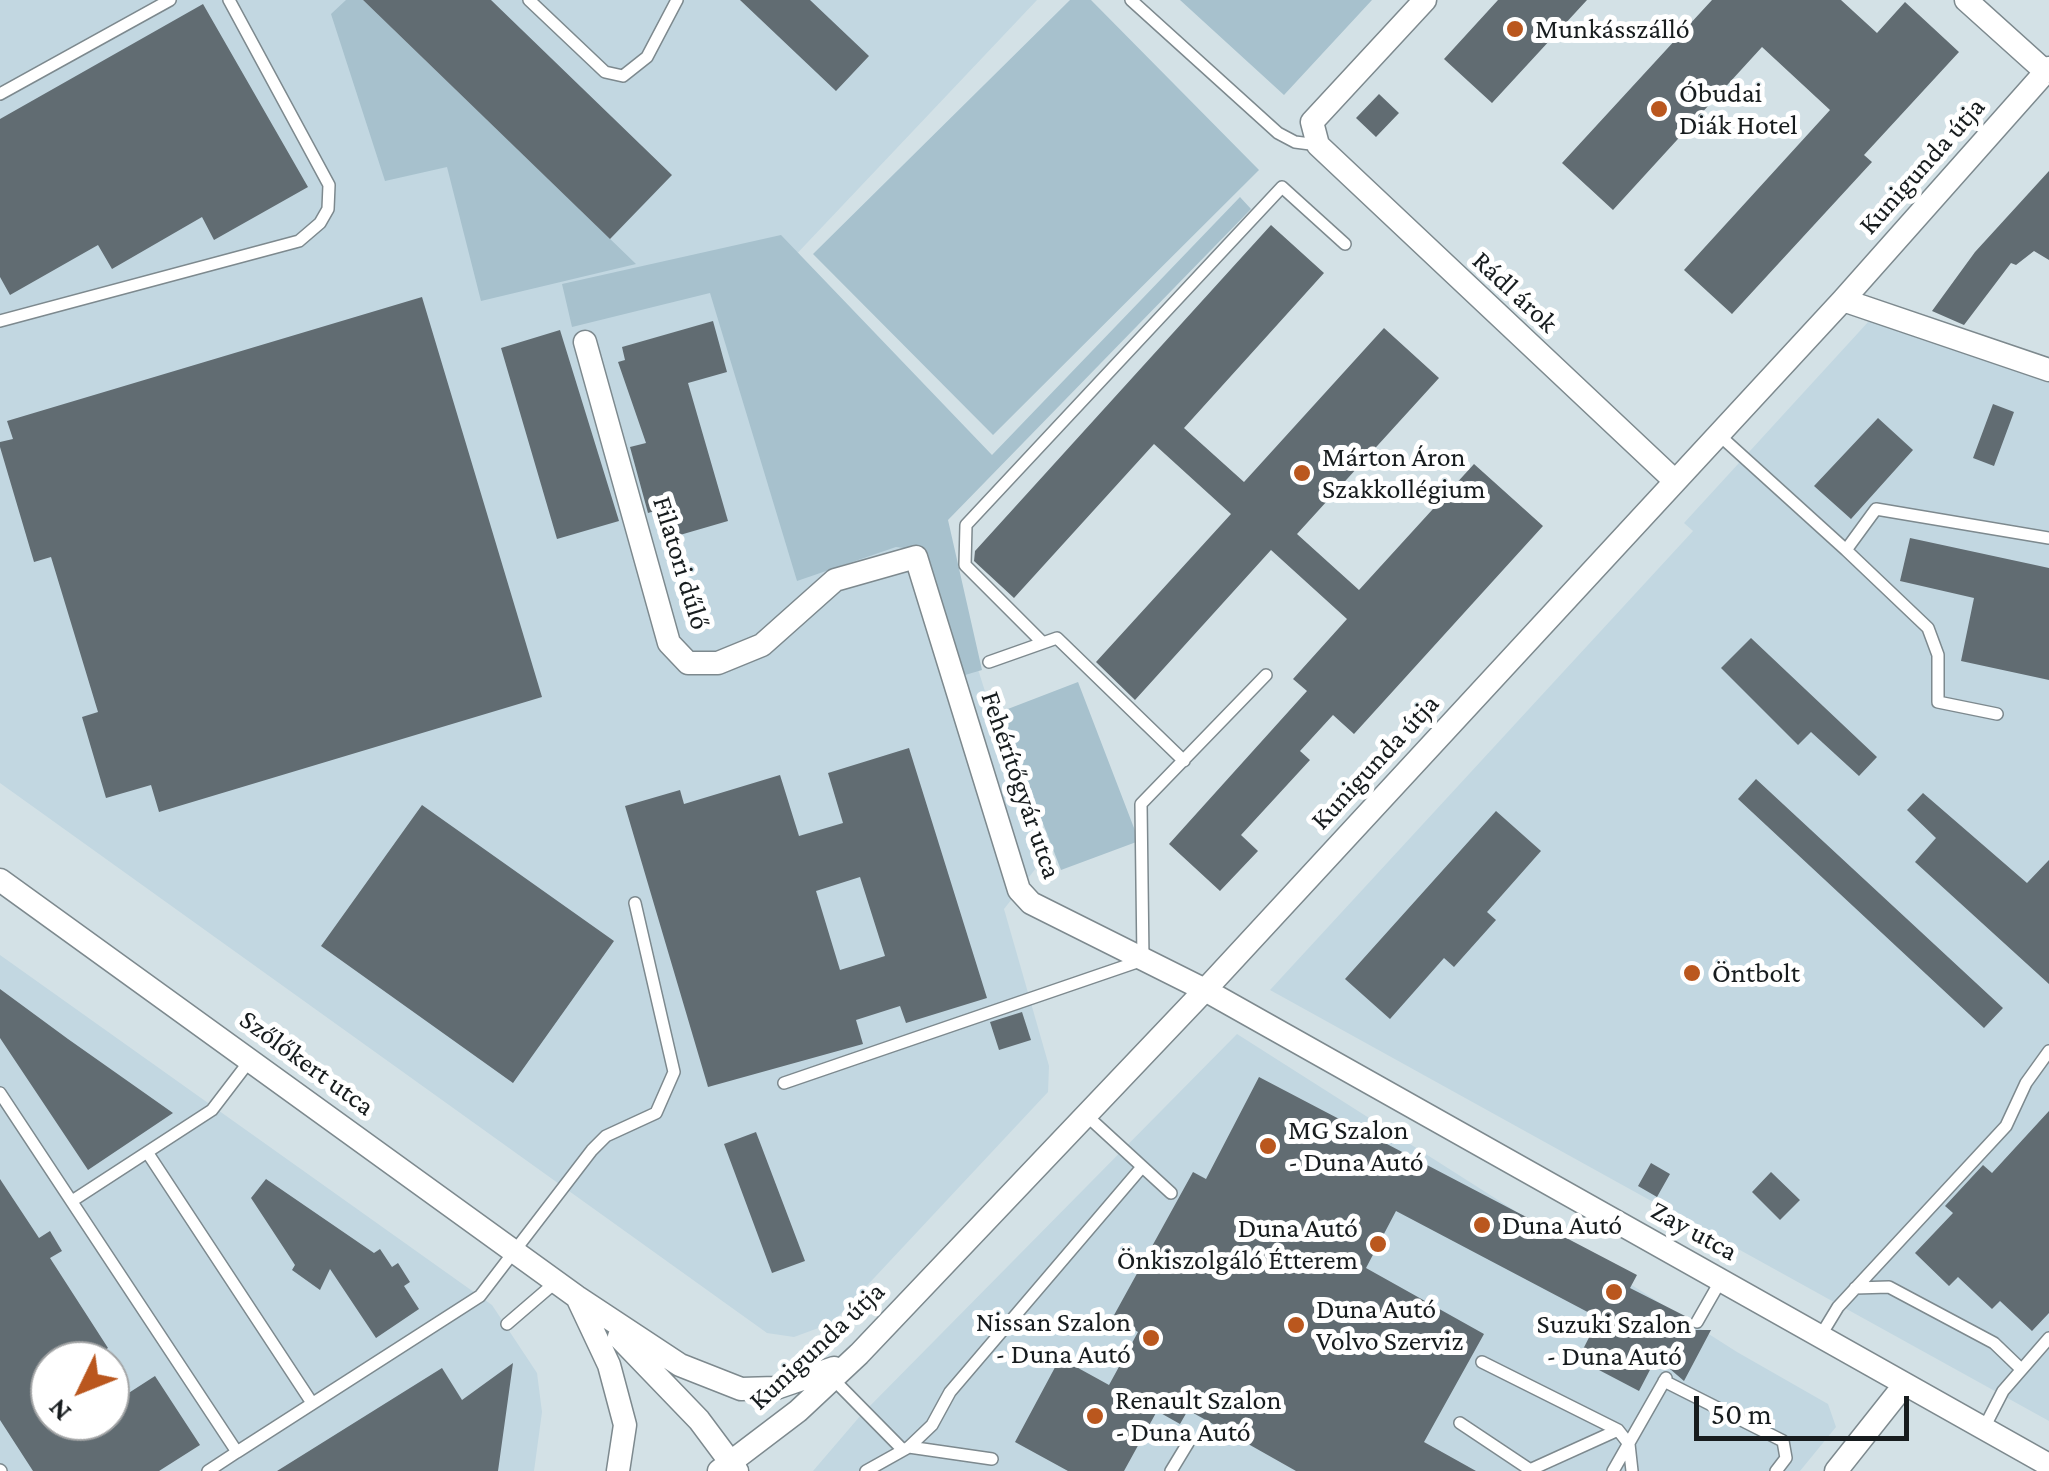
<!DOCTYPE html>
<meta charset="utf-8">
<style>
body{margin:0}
#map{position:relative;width:2049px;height:1471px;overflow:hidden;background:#d3e1e6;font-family:"Crimson Pro",serif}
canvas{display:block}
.north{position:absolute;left:30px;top:1341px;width:100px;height:100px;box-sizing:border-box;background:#fff;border:2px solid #a2a4a5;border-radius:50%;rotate:227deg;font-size:28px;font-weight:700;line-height:40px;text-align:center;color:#171c1e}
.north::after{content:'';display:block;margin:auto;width:35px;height:45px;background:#ba571e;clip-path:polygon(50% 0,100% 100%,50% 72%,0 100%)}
.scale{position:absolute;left:1694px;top:1396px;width:215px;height:45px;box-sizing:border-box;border:5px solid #171c1e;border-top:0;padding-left:12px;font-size:30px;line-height:35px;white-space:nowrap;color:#171c1e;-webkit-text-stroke:8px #fff;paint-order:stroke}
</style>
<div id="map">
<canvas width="2049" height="1471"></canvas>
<div class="north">N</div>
<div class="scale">50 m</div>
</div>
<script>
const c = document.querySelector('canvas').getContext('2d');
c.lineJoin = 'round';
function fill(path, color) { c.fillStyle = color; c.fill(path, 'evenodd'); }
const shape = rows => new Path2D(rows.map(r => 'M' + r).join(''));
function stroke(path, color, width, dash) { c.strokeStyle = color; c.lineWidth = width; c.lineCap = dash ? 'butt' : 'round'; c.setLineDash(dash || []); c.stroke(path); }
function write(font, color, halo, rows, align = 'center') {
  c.font = font + ' "Crimson Pro",serif'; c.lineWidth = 10; c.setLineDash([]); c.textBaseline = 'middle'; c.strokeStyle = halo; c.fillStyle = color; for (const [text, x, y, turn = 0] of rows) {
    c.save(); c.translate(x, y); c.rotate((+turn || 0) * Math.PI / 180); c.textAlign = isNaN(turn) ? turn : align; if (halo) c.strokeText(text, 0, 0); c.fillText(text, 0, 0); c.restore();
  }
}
fill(shape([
 [0,0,1037,0,789,262,933,529,1040,863,1004,909,1049,1066,1048,1092,832,1323,794,1337,767,1333,0,783],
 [1869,321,2049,382,2049,1421,1270,990,1693,531,1684,523],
 [0,955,492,1305,537,1373,542,1412,534,1471,0,1471],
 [50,1361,110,1361,110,1421,50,1421],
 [1237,1034,1737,1352,1828,1404,1836,1427,1800,1471,813,1471,861,1415]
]), '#c2d7e1');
fill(shape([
 [346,0,363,0,636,264,481,301,447,167,385,181,331,14],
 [1070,0,1091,0,1259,170,993,435,813,254],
 [1180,0,1372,0,1284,95],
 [1240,197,1251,209,948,520,982,670,965,675,926,551,896,547,797,581,710,293,572,327,562,284,781,235,992,455],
 [1078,682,1139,841,1061,870,1000,712]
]), '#a7c1cd');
fill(shape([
 [363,0,491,0,672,175,610,239],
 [740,0,810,0,869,56,836,91],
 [1498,0,1587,0,1492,103,1444,59],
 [1712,0,1841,0,1877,33,1905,2,1959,52,1864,155,1872,162,1732,314,1684,270,1830,110,1762,47,1613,210,1562,163],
 [203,4,308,187,214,240,202,217,112,269,98,245,10,295,0,277,0,119],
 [1379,94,1399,113,1376,137,1356,118],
 [2049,171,2049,260,2034,251,2016,265,2011,263,1964,325,1932,311,1975,252],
 [1271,225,1324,273,1184,428,1244,482,1384,328,1439,378,1297,534,1359,590,1474,464,1543,526,1354,734,1333,715,1300,751,1310,760,1241,835,1258,851,1220,891,1169,844,1307,691,1293,679,1347,619,1271,550,1135,700,1096,662,1231,514,1154,444,1014,598,974,561,975,551],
 [422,297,542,697,159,812,151,785,106,798,82,717,98,712,51,557,34,562,0,447,0,442,13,439,7,421],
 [713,321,727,372,688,383,728,521,673,537,664,508,648,513,630,447,646,443,618,362,625,360,622,347],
 [560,330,619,521,557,539,501,348],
 [1993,404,2014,412,1994,466,1973,458],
 [1878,418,1913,450,1851,519,1814,486],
 [1910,538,2049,568,2049,680,1961,661,1974,598,1900,581],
 [1751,638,1877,757,1859,776,1811,732,1798,745,1721,668],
 [909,748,987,998,906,1023,900,1006,856,1020,863,1044,708,1087,625,806,680,790,684,804,780,775,799,836,843,823,828,773],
 [860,877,885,956,840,970,816,891],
 [1756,779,2003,1008,1984,1028,1738,799],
 [1923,793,2027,883,2049,860,2049,984,1915,862,1936,838,1907,810],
 [422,805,614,941,513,1083,321,946],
 [1496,811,1541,851,1487,912,1496,920,1454,967,1444,958,1390,1019,1345,979],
 [0,989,68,1039,173,1113,88,1170,0,1038],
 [1022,1012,1031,1040,999,1050,990,1022],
 [1259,1077,1637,1275,1630,1288,1689,1318,1693,1330,1711,1330,1684,1381,1670,1369,1652,1366,1639,1391,1578,1359,1599,1318,1396,1211,1366,1268,1484,1334,1424,1442,1476,1471,1296,1471,1188,1410,1180,1424,1157,1411,1124,1471,1068,1471,1015,1442,1060,1358,1109,1385,1138,1332,1113,1317,1193,1172,1206,1179],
 [2049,1111,2049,1313,2032,1331,2000,1301,1992,1309,1958,1277,1949,1286,1915,1253,1953,1213,1945,1206,1983,1165,1992,1173],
 [756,1132,805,1261,772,1273,724,1144],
 [1651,1163,1670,1174,1657,1197,1638,1186],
 [1771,1172,1800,1200,1780,1220,1752,1192],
 [0,1179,39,1238,50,1231,62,1251,50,1258,108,1348,88,1361,50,1361,50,1421,110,1421,110,1405,155,1376,200,1445,159,1471,33,1471,0,1420],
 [266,1179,374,1253,380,1249,392,1267,398,1263,410,1282,404,1286,419,1309,376,1338,330,1269,320,1290,292,1270,295,1265,251,1198],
 [513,1363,498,1471,277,1471,442,1368,462,1400]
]), '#616c72');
const lane = shape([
 [529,0,605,72,623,76,647,57,677,0],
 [1131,0,1278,133,1295,142,1318,145],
 [0,94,170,0],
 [0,321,299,241,320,223,328,209,329,185,229,0],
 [1718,434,1846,550,1876,509,2049,538],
 [1846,550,1928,628,1938,655,1938,702,1997,714],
 [1041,641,965,565,966,525,1282,187,1345,244],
 [989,662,1057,638,1184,761],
 [784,1083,1143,960,1141,804,1266,675],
 [0,1093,237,1452,208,1471],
 [1086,1115,1171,1193],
 [149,1155,312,1403],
 [72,1201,212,1110,251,1059],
 [1855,1288,1889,1287,1994,1343,2020,1368],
 [1697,1322,1721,1280],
 [507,1324,557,1281],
 [1821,1335,1838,1307,2006,1126,2026,1083,2049,1051],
 [1482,1362,1618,1430,1629,1444,1632,1471],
 [833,1379,903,1450],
 [1664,1381,1783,1441,1786,1458,1776,1471],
 [1460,1423,1532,1471],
 [1984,1428,2003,1391,2049,1338],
 [909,1447,992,1459],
 [237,1452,480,1296,592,1150,606,1136,656,1113,674,1072,635,903],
 [1532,1469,1618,1430],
 [0,1470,1,1471],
 [866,1471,909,1447,932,1425,950,1392,1142,1167],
 [1171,1471,1188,1443],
 [1613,1471,1666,1378]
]);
const street = shape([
 [1425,0,1312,122,1318,145,1675,481],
 [1966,0,2046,72],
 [1843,300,2049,370],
 [585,342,669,643,688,663,718,663,762,645,835,580,916,557,1019,890,1031,903,1205,990,2049,1465],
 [0,880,577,1297,680,1365,741,1389,776,1388,834,1368],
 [577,1297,609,1365,625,1425,618,1471],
 [619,1337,699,1420,737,1471],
 [719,1471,798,1411,859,1354,1205,990,1843,300,2049,68],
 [1836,1471,1905,1384]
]);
stroke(lane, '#7d898e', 14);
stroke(street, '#7d898e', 25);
stroke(lane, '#fff', 11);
stroke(street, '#fff', 22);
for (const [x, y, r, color] of [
 [1515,29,10,"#ba571e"],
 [1659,109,10,"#ba571e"],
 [1302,473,10,"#ba571e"],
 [1692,973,10,"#ba571e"],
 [1268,1146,10,"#ba571e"],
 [1482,1225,10,"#ba571e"],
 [1378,1244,10,"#ba571e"],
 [1614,1292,10,"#ba571e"],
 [1296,1325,10,"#ba571e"],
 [1151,1338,10,"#ba571e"],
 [1095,1416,10,"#ba571e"]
]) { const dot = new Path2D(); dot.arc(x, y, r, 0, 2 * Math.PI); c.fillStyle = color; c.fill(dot); stroke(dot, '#fff', 4); }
write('28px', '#171c1e', '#fff', [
 ["Munkásszálló",1535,29],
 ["Óbudai",1679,93],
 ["Diák Hotel",1679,125],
 ["Márton Áron",1322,457],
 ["Szakkollégium",1322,489],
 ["Öntbolt",1712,973],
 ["MG Szalon",1288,1130],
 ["- Duna Autó",1288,1162],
 ["Duna Autó",1502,1225],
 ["Duna Autó",1358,1228,"right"],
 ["Önkiszolgáló Étterem",1358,1260,"right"],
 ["Duna Autó",1316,1309],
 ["Volvo Szerviz",1316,1341],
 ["Nissan Szalon",1131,1322,"right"],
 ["- Duna Autó",1131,1354,"right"],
 ["Suzuki Szalon",1614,1324,"center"],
 ["- Duna Autó",1614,1356,"center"],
 ["Renault Szalon",1115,1400],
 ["- Duna Autó",1115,1432]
], 'left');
write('28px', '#171c1e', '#fff', [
 ["Kunigunda útja",1922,166,-48],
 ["Rádl árok",1515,292,43],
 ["Filatori dűlő",681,563,73],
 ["Kunigunda útja",1375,762,-47],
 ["Fehérítőgyár utca",1021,785,71],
 ["Szőlőkert utca",307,1063,36],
 ["Zay utca",1694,1231,29],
 ["Kunigunda útja",817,1346,-43]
]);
</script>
